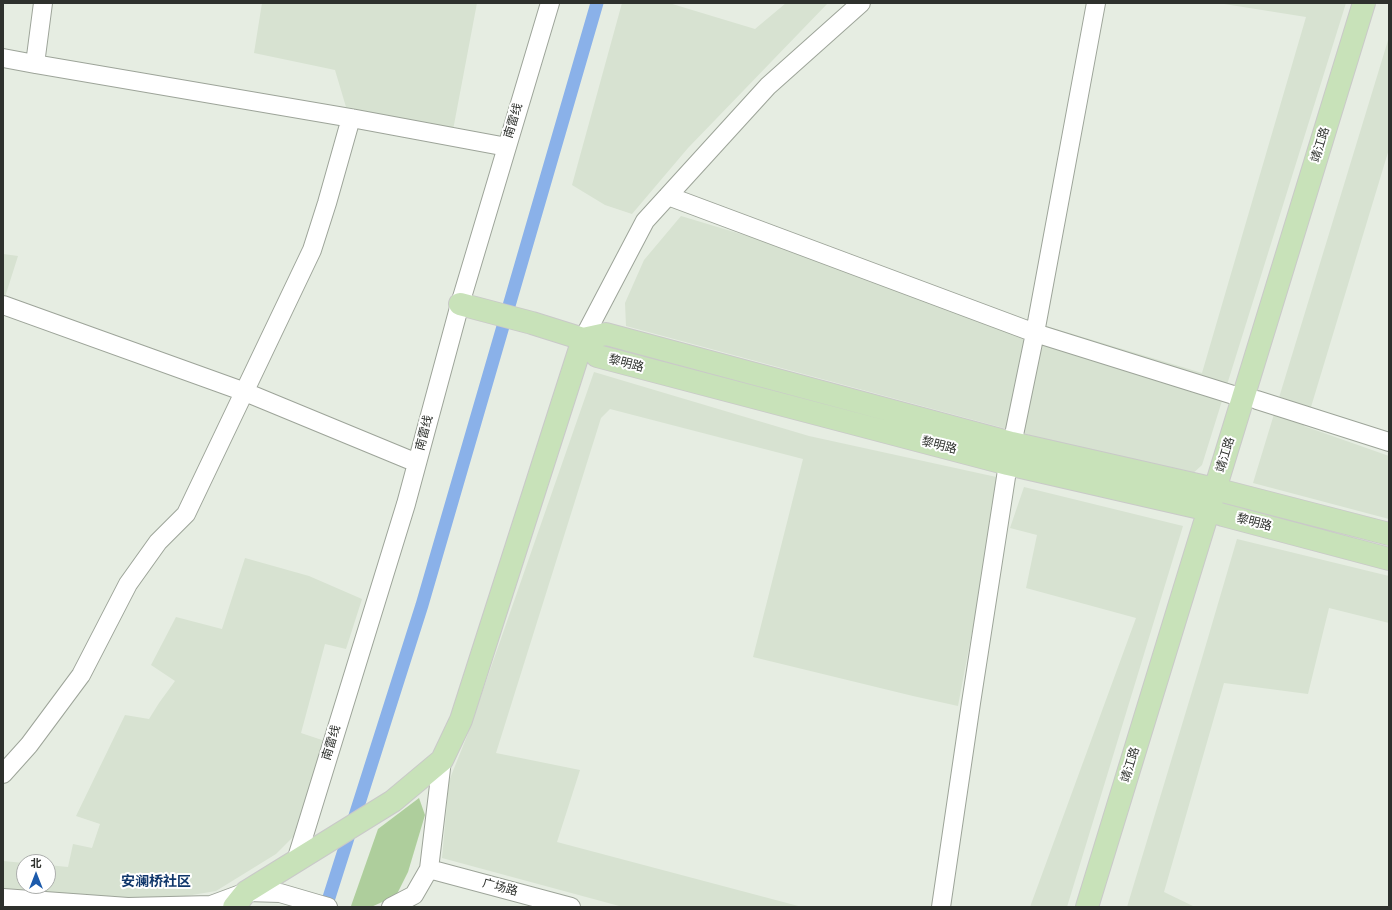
<!DOCTYPE html>
<meta charset="utf-8">
<style>
body{margin:0}
#map{position:relative;width:1392px;height:910px;overflow:hidden;background:#e6ede2;font-family:Jost,"Noto Sans SC",sans-serif}
canvas{display:block}
.frame{position:absolute;inset:0;border:4px solid #2e312d;pointer-events:none}
.north{position:absolute;left:16px;top:854px;width:40px;height:40px;box-sizing:border-box;background:#fff;border:1px solid #abadab;border-radius:50%;rotate:0deg;font-size:11px;font-weight:700;line-height:16px;text-align:center;color:#2e312d}
.north::after{content:'';display:block;margin:auto;width:14px;height:18px;background:#1c5aab;clip-path:polygon(50% 0,100% 100%,50% 72%,0 100%)}
</style>
<div id="map">
<canvas width="1392" height="910"></canvas>
<div class="frame"></div>
<div class="north">北</div>
</div>
<script>
const c = document.querySelector('canvas').getContext('2d');
c.lineJoin = 'round';
function fill(path, color) { c.fillStyle = color; c.fill(path, 'evenodd'); }
const shape = rows => new Path2D(rows.map(r => 'M' + r).join(''));
function stroke(path, color, width, dash) { c.strokeStyle = color; c.lineWidth = width; c.lineCap = dash ? 'butt' : 'round'; c.setLineDash(dash || []); c.stroke(path); }
function write(font, color, halo, rows, align = 'center') {
  c.font = font + ' Jost,"Noto Sans SC",sans-serif'; c.lineWidth = 4; c.setLineDash([]); c.textBaseline = 'middle'; c.strokeStyle = halo; c.fillStyle = color; for (const [text, x, y, turn = 0] of rows) {
    c.save(); c.translate(x, y); c.rotate((+turn || 0) * Math.PI / 180); c.textAlign = isNaN(turn) ? turn : align; if (halo) c.strokeText(text, 0, 0); c.fillText(text, 0, 0); c.restore();
  }
}
fill(shape([
 [262,3,477,3,453,130,346,107,335,70,254,53],
 [622,3,669,3,755,29,786,3,828,3,688,148,632,214,605,205,572,185],
 [1218,3,1346,3,1202,465,1188,478,626,326,625,303,644,260,681,216,1202,373,1306,17],
 [1389,37,1389,149,1311,407,1304,426,1389,456,1389,519,1253,483],
 [3,254,18,256,5,297,3,296],
 [594,372,809,436,1001,478,958,706,913,696,753,657,803,459,610,409,601,418,496,753,580,770,557,842,802,907,623,907,442,858,449,781,467,736],
 [1024,487,1183,526,1067,907,1030,907,1136,618,1026,588,1037,535,1010,528],
 [1237,539,1389,576,1389,623,1329,608,1308,694,1224,683,1164,892,1195,907,1127,907,1200,665],
 [245,558,309,576,362,599,346,649,325,644,301,733,325,741,295,835,276,854,216,891,174,898,127,901,3,892,3,861,24,863,24,886,48,886,48,865,68,867,73,844,92,848,100,824,76,816,125,715,149,719,159,703,175,681,151,665,176,617,222,629]
]), '#d7e2d1');
fill(shape([
 [419,798,425,815,408,872,396,896,371,907,351,906,378,829]
]), '#aece9c');
stroke(shape([
 [326,907,422,605,597,3]
]), '#8ab1e9', 13);
const minor = shape([
 [43,3,35,64,351,118,507,147],
 [3,58,35,64],
 [668,196,1035,333,1243,398],
 [3,305,245,392,417,463],
 [583,339,645,221,768,86,861,3],
 [1257,400,1389,442],
 [3,774,29,745,81,675,128,584,158,542,186,514,312,250,327,203,351,118],
 [296,861,406,504,460,304,550,3],
 [429,869,571,907],
 [3,898,128,907,211,905,246,892,280,893,328,907],
 [391,907,414,895,429,869,442,760],
 [941,907,971,703,1008,464,1035,333,1096,3]
]);
const major = shape([
 [1389,534,1215,489,1012,443,606,334,583,339,597,356,1008,464,1209,510,1223,515,1389,559],
 [234,907,246,892,393,801,442,760,461,720,583,339,532,323,460,304],
 [1087,907,1364,3]
]);
stroke(minor, '#9da499', 20);
stroke(major, '#c9c9c8', 24);
stroke(minor, '#fff', 18);
stroke(major, '#c8e2b9', 22);
write('12px', '#2e312d', '#fff', [
 ["南雷线",514,121,-73],
 ["靖江路",1321,145,-73],
 ["黎明路",626,364,15],
 ["南雷线",425,433,-75],
 ["黎明路",939,446,15],
 ["靖江路",1226,455,-73],
 ["黎明路",1254,523,15],
 ["南雷线",332,743,-73],
 ["靖江路",1131,765,-73],
 ["广场路",500,888,15]
]);
write('bold 14px', '#10376b', '#fff', [
 ["安澜桥社区",156,883]
]);
</script>
